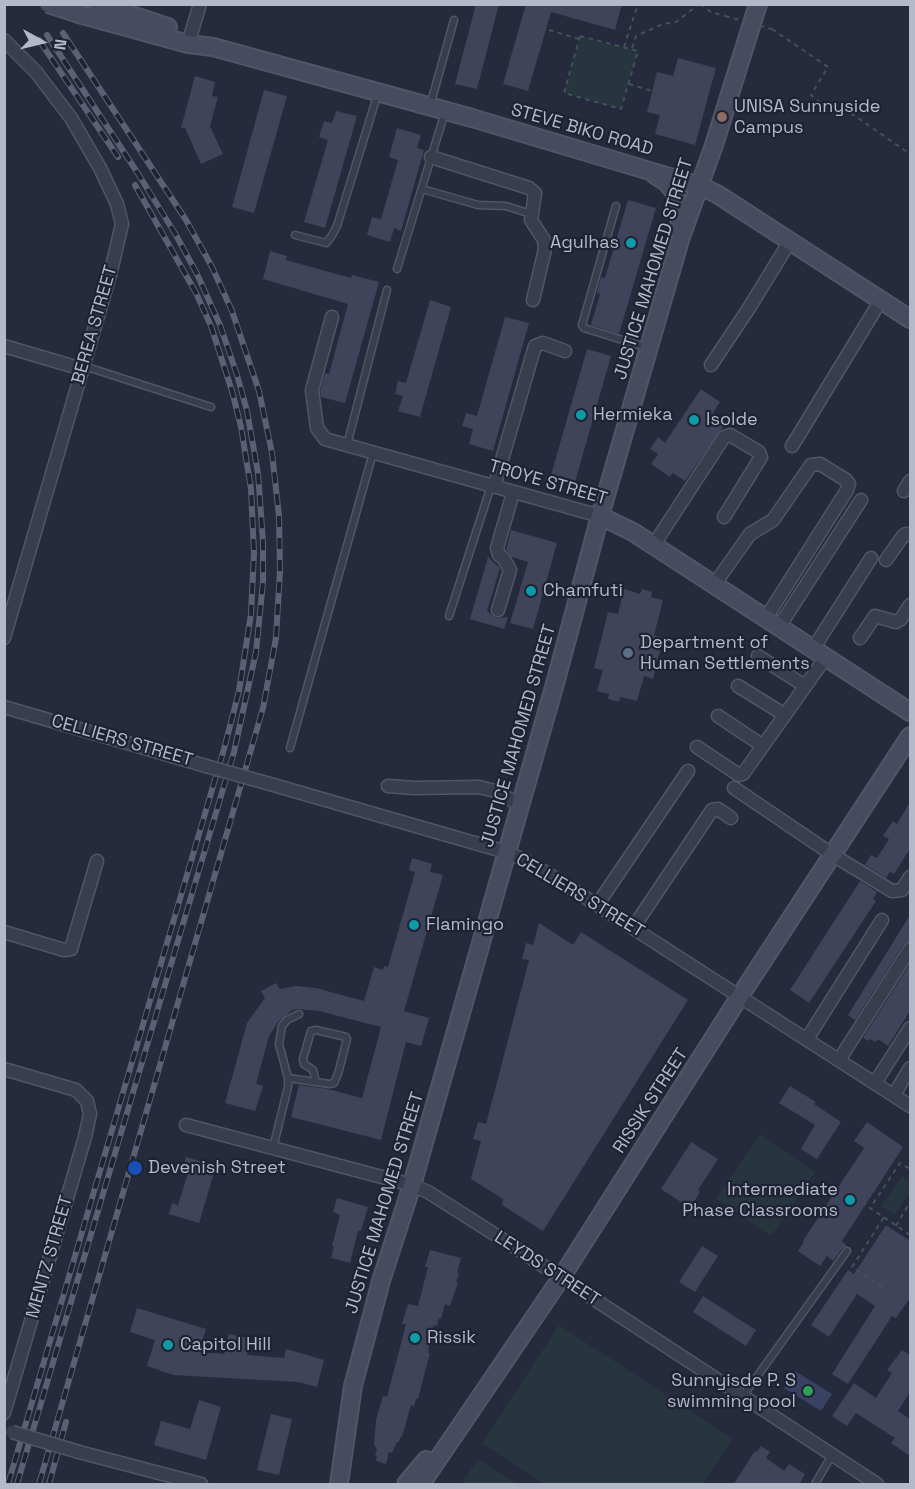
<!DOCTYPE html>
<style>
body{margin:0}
#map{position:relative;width:915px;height:1489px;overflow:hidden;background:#252a3d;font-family:"Space Grotesk",sans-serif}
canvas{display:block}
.frame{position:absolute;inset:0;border:6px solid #b5b8c8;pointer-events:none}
.north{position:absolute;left:12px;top:12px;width:60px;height:60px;-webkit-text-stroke:4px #1e2232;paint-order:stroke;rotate:98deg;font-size:16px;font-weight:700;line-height:24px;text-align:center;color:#b5b8c8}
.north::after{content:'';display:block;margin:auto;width:21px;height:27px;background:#b5b8c8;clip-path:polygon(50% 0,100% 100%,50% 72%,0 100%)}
</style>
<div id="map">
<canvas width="915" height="1489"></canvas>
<div class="frame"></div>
<div class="north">N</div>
</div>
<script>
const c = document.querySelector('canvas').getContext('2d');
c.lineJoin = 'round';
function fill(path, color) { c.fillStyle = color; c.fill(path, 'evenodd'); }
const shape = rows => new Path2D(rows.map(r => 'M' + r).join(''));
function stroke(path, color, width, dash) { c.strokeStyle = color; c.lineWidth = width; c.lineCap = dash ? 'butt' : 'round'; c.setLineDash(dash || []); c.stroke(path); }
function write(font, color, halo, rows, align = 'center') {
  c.font = font + ' "Space Grotesk",sans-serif'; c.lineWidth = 4.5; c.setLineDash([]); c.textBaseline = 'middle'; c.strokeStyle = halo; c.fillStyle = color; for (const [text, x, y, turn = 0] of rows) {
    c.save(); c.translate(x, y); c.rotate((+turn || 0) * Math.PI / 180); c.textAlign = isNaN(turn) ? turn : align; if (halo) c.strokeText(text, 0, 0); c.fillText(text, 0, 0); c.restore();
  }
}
fill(shape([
 [580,36,638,51,621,109,564,93],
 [760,1134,815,1172,771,1236,716,1198],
 [902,1176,910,1181,910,1192,895,1215,881,1206],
 [559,1325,733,1439,703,1484,544,1484,482,1443],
 [478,1459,518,1484,461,1484]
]), '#27363e');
fill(shape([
 [795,1371,832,1394,821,1411,784,1388]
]), '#3a4264');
fill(shape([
 [476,4,499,4,477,89,455,84],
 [526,4,622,4,615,30,551,12,528,91,503,84],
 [678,58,716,68,695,145,655,134,660,115,647,112,657,72,673,76],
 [195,76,215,82,212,96,218,97,210,126,223,154,201,164,185,128,181,128],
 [264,90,287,96,254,213,232,207],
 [336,111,357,116,325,228,304,222,328,140,319,137,324,121,332,123],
 [397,128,421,135,417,148,424,150,401,231,394,228,390,242,367,235,372,217,381,219,398,160,389,157],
 [628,200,656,208,619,334,591,325,600,294,597,293,601,277,605,278],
 [270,251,287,256,286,260,351,278,352,275,379,282,345,403,321,397,320,391,325,373,329,374,348,304,263,279],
 [430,300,451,307,420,417,398,411,403,396,395,394,398,381,406,383],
 [505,317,529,323,493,451,469,444,473,429,462,426,466,413,477,416],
 [587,349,611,356,575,482,551,475],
 [701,389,720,402,711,416,724,425,685,481,673,473,670,477,651,464,658,454,650,449,658,437,665,443],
 [511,530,557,543,533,629,510,623,528,562,512,557,506,550],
 [488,557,500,568,487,611,496,618,508,617,504,629,470,619],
 [624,589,640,594,642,589,652,592,651,597,663,600,654,635,663,638,653,679,644,676,637,701,620,697,619,702,608,699,609,694,597,691,603,670,594,668,608,612,618,614],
 [910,802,910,849,894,874,890,872,886,878,865,865,871,855,877,858,889,839,883,836,893,821,897,824],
 [412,858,432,864,430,872,443,875,404,1011,429,1018,421,1046,406,1042,381,1140,291,1117,299,1085,328,1089,362,1098,381,1027,319,1011,297,1009,292,1010,278,1022,269,1036,256,1084,263,1086,255,1111,225,1103,247,1023,265,998,261,991,276,983,280,989,296,986,316,988,364,1001,374,967,383,970,384,966,388,967,415,872,409,870],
 [860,881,877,892,873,899,876,901,809,1003,790,990],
 [910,915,910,941,903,945,855,1020,848,1015],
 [539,923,573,945,581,932,688,1000,543,1231,502,1205,503,1199,471,1179,481,1141,473,1139,478,1122,486,1124,529,960,522,959,526,943,533,945],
 [910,964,910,1011,888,1046,878,1039,876,1042,870,1039,869,1041,863,1038],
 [790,1086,816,1102,814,1104,841,1122,817,1159,801,1149,815,1125,779,1103],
 [867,1122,903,1147,842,1241,847,1246,843,1248,833,1261,827,1256,820,1266,798,1251,804,1242,803,1241,864,1148,854,1141],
 [691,1142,718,1159,698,1190,700,1192,690,1208,661,1189],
 [186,1157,216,1166,199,1223,169,1214,172,1203,178,1205,188,1173,181,1172],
 [337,1198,368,1207,361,1231,358,1231,350,1263,331,1258,334,1246,332,1246,340,1215,333,1212],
 [886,1225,910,1241,910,1298,896,1318,892,1316,848,1384,832,1374,875,1306,857,1294,829,1337,811,1325,848,1270,854,1274],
 [702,1246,718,1256,695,1292,679,1282],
 [430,1250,461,1258,457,1273,459,1274,456,1282,458,1282,450,1306,445,1304,441,1319,439,1318,437,1326,434,1325,429,1346,428,1353,430,1353,418,1399,416,1399,414,1406,411,1405,402,1437,400,1437,399,1442,397,1442,392,1453,389,1452,386,1464,376,1461,377,1456,375,1455,377,1450,374,1444,376,1420,383,1396,387,1397,406,1324,402,1324,408,1304,418,1306,428,1267,425,1267],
 [703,1296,756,1330,746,1346,693,1312],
 [137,1308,206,1329,199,1352,224,1354,229,1334,251,1339,247,1355,284,1358,286,1349,324,1360,317,1387,298,1382,173,1375,147,1366,155,1340,130,1332],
 [902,1350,910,1355,910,1392,898,1411,910,1419,910,1456,891,1443,895,1438,856,1413,847,1426,832,1416,854,1383,876,1398,892,1373,887,1370],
 [199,1400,221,1407,206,1460,154,1445,161,1421,190,1429],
 [271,1414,292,1419,279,1475,257,1470],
 [761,1446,770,1452,766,1458,784,1471,789,1464,805,1474,799,1485,733,1485,755,1451,757,1452]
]), '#40445b');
const lane = shape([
 [430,106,454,20],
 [422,189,478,205,506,206,531,214],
 [616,206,582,325,584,328,648,348],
 [295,235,326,243,331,237,337,226,378,93],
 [397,269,445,112],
 [84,366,211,407],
 [347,445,387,290],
 [449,616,491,486],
 [290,748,373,453],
 [288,1078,316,1082,329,1084,334,1083,338,1074,347,1039,346,1037,316,1030,311,1031,303,1059,304,1064,313,1070,316,1082],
 [273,1148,288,1087,288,1078,279,1044,282,1026,287,1020,299,1014],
 [743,1396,847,1251],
 [815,1484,832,1455]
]);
const street = shape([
 [4,40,36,72,71,118,100,168,117,204,122,224,110,275,4,638],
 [188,44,200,4],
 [431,157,529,188,535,193,531,220,544,240,545,249,533,300],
 [332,317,312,390,317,428,325,439,600,516],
 [4,346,82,369],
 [711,365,749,308,790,241],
 [792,446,881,300],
 [494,487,535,346,543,343,565,351],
 [904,491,910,481],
 [653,546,724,437,730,435,759,452,761,457,724,517],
 [886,560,903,536,906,534,910,535],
 [714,585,750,534,773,520,811,465,820,464,846,480,849,484,847,490,766,618],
 [498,610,510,570,504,559,499,555,497,548,513,493],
 [779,627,861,500],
 [860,638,875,616,896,622,901,619,910,605],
 [813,649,871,558],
 [758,656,805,686],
 [738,686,785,715],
 [4,707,206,766],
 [718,716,763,746],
 [697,747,739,775,743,774,826,657],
 [270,784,506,852,524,860,555,878,910,1106],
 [388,786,414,788,479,787,495,791,520,805],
 [734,788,833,855,892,891,902,890,910,877],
 [597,905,688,771],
 [633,928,712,810,718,809,731,818],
 [4,932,64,950,71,949,97,861],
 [807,1039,882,920],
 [839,1060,910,949],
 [4,1069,76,1090,87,1101,90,1114,85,1137,4,1413],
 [875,1083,910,1028],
 [894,1095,910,1068],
 [186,1125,412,1185,428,1192,502,1239,877,1484],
 [79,1452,201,1484]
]);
const secondary = shape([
 [98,4,168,27],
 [79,14,188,44,213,47,472,118,700,186,717,194,910,319],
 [655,175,666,182,675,193,679,212,680,233],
 [600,516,633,532,910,712],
 [339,1484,353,1386,381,1281,412,1185,556,680,600,516,680,240,714,145,758,4],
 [406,1484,426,1460],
 [421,1484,561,1278,740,996,910,736]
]);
stroke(lane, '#515565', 9);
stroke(street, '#515565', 15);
stroke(secondary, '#515565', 20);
stroke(shape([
 [700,4,711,12,725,16],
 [772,29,828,67,811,95,838,117,845,109,910,154],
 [549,30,579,39],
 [580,36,638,51,621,109,564,93,580,36],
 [624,47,638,4],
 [632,48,636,36,663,24,676,22,699,4],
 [629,84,652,91],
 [896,1226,910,1202],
 [910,1235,870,1208,900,1163,910,1169],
 [882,1287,852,1267,884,1217]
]), '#425258', 2, [4.5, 4.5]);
stroke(lane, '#393d4d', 6);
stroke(street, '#393d4d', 12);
stroke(secondary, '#474b60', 16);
const rail = shape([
 [39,40,118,157],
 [8,1484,224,749,239,691,251,614,254,553,251,489,241,427,232,391,211,326,196,293,135,185],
 [17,1484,234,752,256,652,263,582,263,542,258,473,247,411,237,375,220,325,197,274,176,235,137,172,47,35],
 [39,1484,263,708,276,638,280,571,279,516,272,453,259,391,232,311,212,267,186,220,63,33],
 [49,1484,66,1422]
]);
stroke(rail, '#5c6074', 6);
stroke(rail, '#1e2232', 4, [11]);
const streetBridge = shape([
 [206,766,270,784],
 [12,1432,79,1452]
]);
const secondaryBridge = shape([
 [48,4,79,14]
]);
stroke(streetBridge, '#515565', 15, []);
stroke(secondaryBridge, '#515565', 20, []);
stroke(shape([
 [725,16,772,29]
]), '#425258', 2, [4.5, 4.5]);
stroke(streetBridge, '#393d4d', 12);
stroke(secondaryBridge, '#474b60', 16);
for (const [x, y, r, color] of [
 [722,117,6,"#8d6e63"],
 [631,243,6,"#0f9aa8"],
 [581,415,6,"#0f9aa8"],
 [694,420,6,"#0f9aa8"],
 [531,591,6,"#0f9aa8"],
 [628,653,6,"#5c6f8a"],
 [414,925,6,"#0f9aa8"],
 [135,1168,8,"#1a4fb4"],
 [850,1200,6,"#0f9aa8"],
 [415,1338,6,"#0f9aa8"],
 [168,1345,6,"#0f9aa8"],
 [808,1391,6,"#2e9e5b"]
]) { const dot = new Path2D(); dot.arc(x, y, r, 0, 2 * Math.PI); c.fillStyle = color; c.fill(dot); stroke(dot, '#1e2232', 2); }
write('18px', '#b5b8c8', '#1e2232', [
 ["UNISA Sunnyside",734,107],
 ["Campus",734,128],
 ["Agulhas",619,243,"right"],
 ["Hermieka",593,415],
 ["Isolde",706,420],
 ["Chamfuti",543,591],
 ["Department of",640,643],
 ["Human Settlements",640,664],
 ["Flamingo",426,925],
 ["Devenish Street",148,1168],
 ["Intermediate",838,1190,"right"],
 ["Phase Classrooms",838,1211,"right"],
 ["Rissik",427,1338],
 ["Capitol Hill",180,1345],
 ["Sunnyisde P. S",796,1381,"right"],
 ["swimming pool",796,1402,"right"]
], 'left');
write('18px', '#b5b8c8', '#1e2232', [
 ["STEVE BIKO ROAD",582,130,16],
 ["JUSTICE MAHOMED STREET",654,269,-73],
 ["BEREA STREET",95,325,-74],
 ["TROYE STREET",548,483,16],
 ["JUSTICE MAHOMED STREET",519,736,-74],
 ["CELLIERS STREET",122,741,16],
 ["CELLIERS STREET",580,896,31],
 ["RISSIK STREET",651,1101,-57],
 ["JUSTICE MAHOMED STREET",385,1203,-73],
 ["MENTZ STREET",50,1257,-74],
 ["LEYDS STREET",547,1269,33]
]);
</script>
